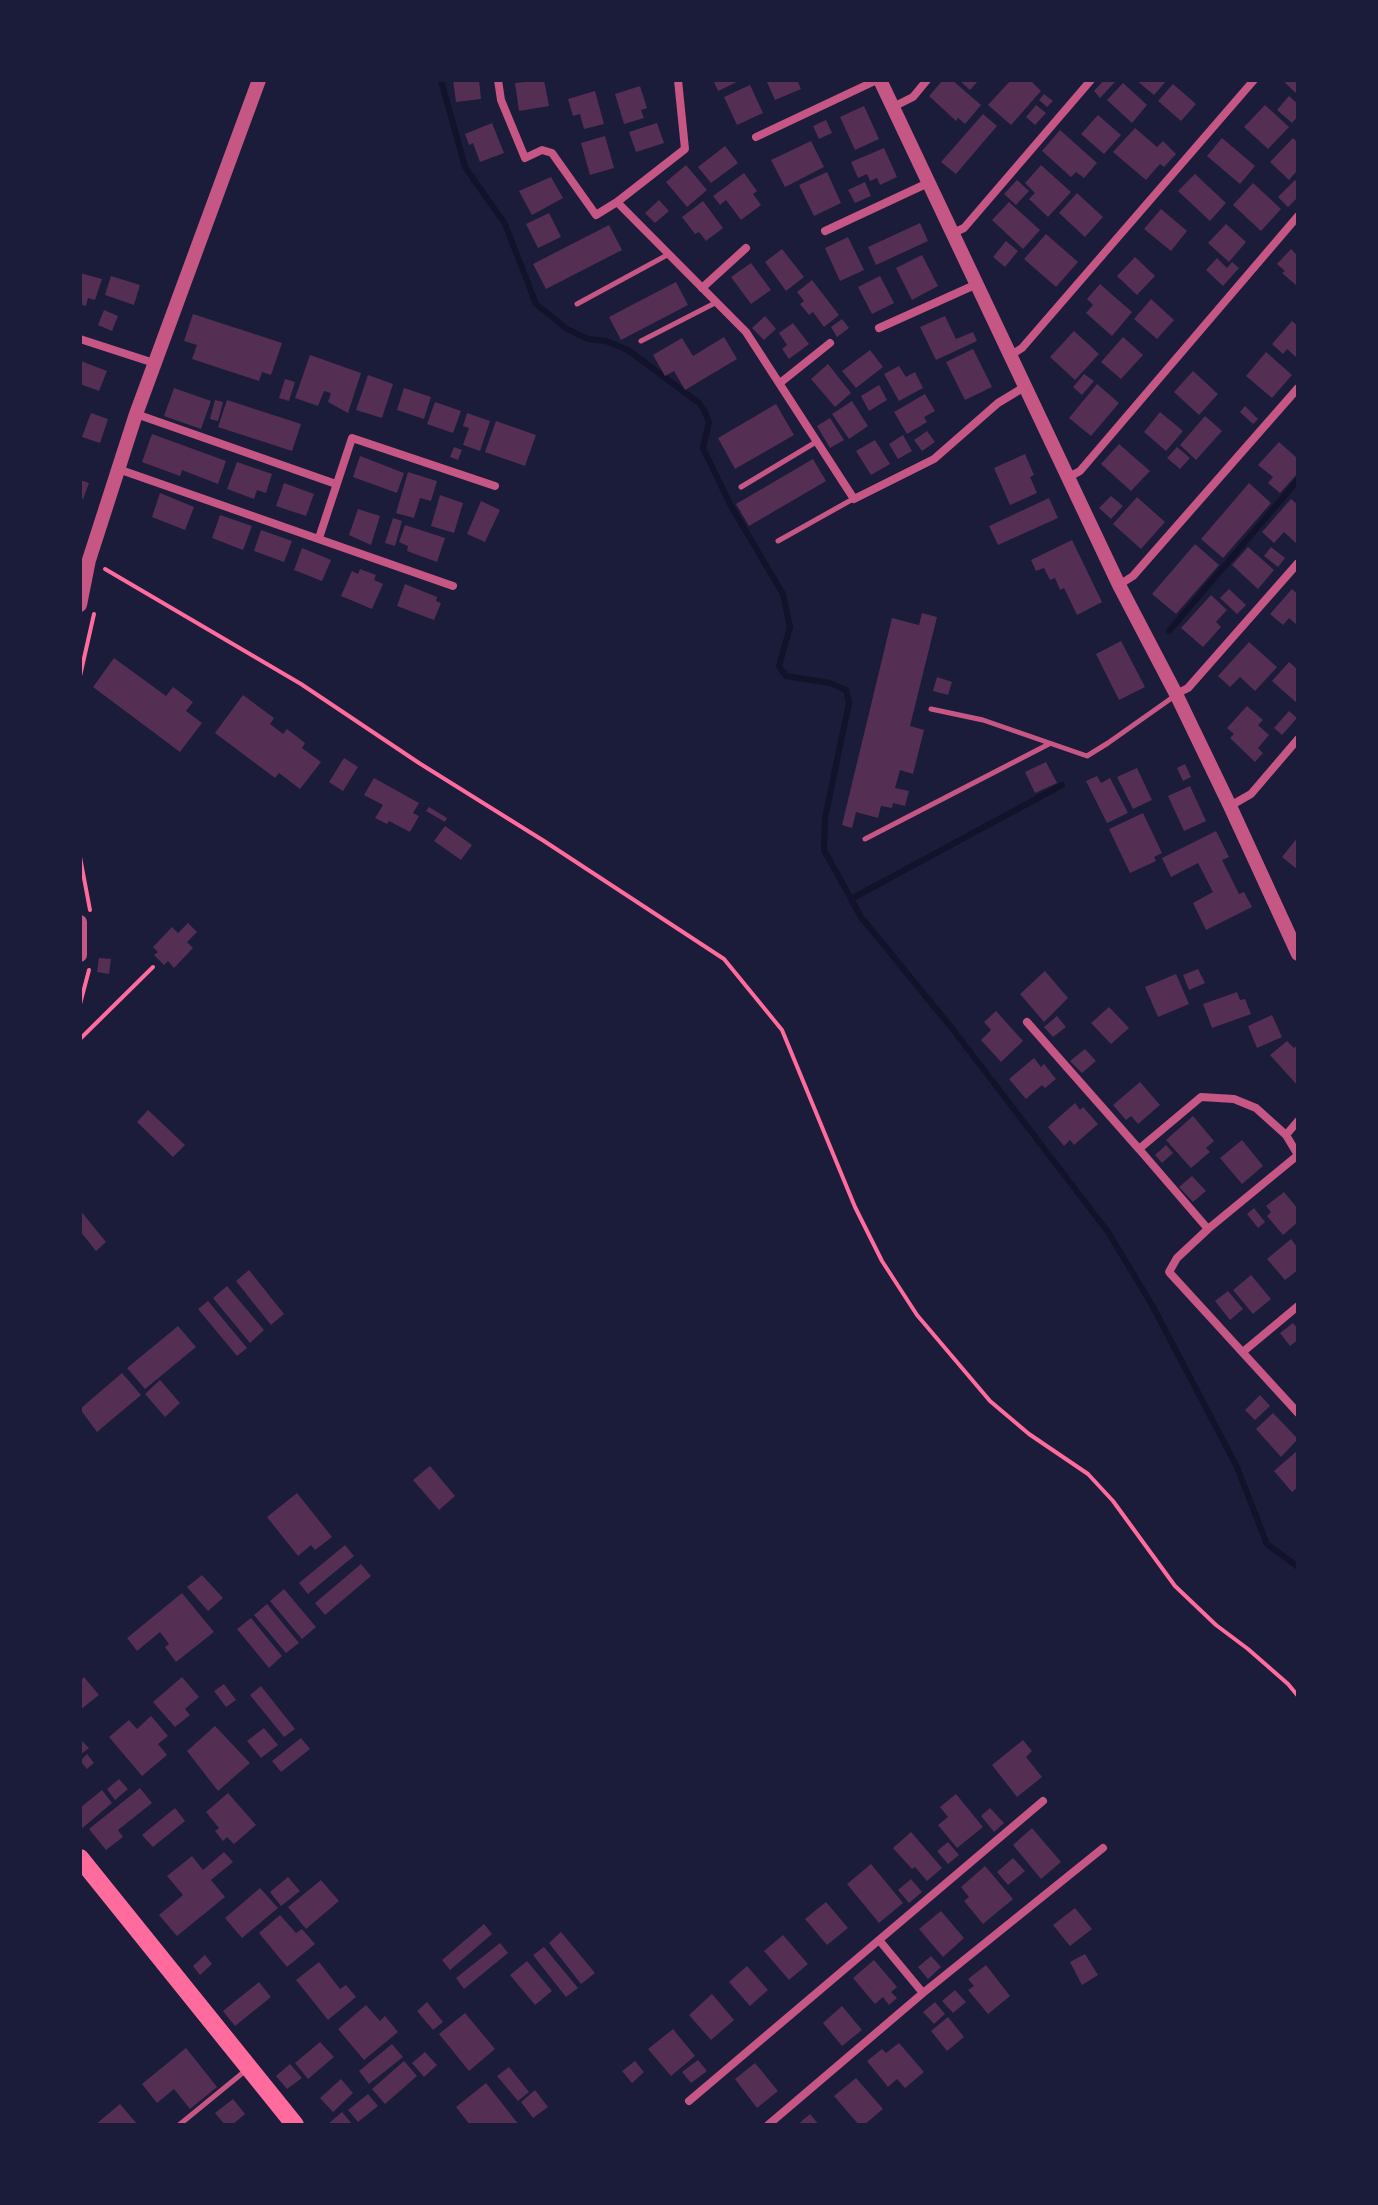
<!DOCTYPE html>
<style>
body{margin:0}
#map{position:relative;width:1378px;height:2205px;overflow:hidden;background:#1b1b3a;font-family:"Open Sans",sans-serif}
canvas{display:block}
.frame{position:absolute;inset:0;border:82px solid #1b1b3a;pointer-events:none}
</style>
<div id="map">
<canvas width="1378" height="2205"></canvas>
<div class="frame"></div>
</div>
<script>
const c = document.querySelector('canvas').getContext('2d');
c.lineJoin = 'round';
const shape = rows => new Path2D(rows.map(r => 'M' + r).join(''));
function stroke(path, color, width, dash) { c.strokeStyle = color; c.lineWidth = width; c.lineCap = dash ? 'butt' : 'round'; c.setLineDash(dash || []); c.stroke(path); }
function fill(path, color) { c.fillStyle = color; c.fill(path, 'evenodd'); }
stroke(shape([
 [441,80,465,167,505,224,536,304,567,329,588,339,606,341,628,350,699,403,704,410,709,422,703,448,731,506,783,594,790,627,779,666,786,676,830,683,846,690,849,703,825,818,824,850,861,917,951,1027,1108,1232,1152,1305,1236,1465,1267,1544,1298,1567],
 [1169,631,1298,480],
 [851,899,1062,785]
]), '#12122b', 6);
fill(shape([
 [453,80,479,80,481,99,456,102],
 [544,80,549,106,519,111,515,83],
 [713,80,741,80,718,91],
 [766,80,797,80,801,89,775,100],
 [943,80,952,80,981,105,965,124,958,118,956,121,929,96],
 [959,80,979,80,970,90],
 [1011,80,1030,80,1041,91,1011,125,988,105],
 [1104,80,1115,82,1100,98,1094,91],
 [1136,80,1167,80,1154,95],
 [1282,80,1298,80,1298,95],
 [1123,83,1147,105,1132,123,1107,100],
 [1173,84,1196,104,1181,121,1158,101],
 [750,85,763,113,737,125,724,97],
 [640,86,647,108,641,110,644,118,624,124,615,94],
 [595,91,604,124,584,129,580,114,573,116,568,99],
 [1044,94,1053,101,1047,107,1039,100],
 [1289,96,1298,104,1298,116,1292,123,1277,110],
 [1036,105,1046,113,1035,125,1026,117],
 [1265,105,1289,127,1268,149,1244,127],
 [864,106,879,139,855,150,840,117],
 [983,114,997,126,956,174,941,162],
 [1098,115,1121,135,1104,154,1081,134],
 [826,120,832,133,819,139,813,126],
 [492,123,504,153,480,162,473,143,469,145,465,134],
 [657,123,664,143,636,152,629,132],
 [1135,128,1157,147,1163,141,1176,154,1164,167,1160,164,1146,180,1113,152],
 [1060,130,1097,163,1084,178,1076,172,1071,177,1042,151],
 [605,136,614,168,590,175,581,143],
 [1222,138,1255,166,1240,184,1207,156],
 [1293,138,1298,143,1298,174,1296,172,1289,180,1270,162],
 [811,141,824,167,785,187,771,160],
 [725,146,738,163,711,183,698,167],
 [884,148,897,177,880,185,877,178,870,181,867,174,858,178,851,162],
 [686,165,707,190,687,207,666,182],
 [1041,165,1071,192,1048,217,1029,199,1035,193,1025,183],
 [827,172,841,203,814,216,799,185],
 [744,173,757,191,753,194,761,205,741,220,726,200,720,205,713,196],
 [1195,174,1226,203,1210,221,1178,191],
 [551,177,563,198,532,215,519,191],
 [1017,180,1029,191,1016,205,1004,194],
 [1295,180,1298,183,1298,197,1288,207,1278,197],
 [865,182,871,196,855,203,848,190],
 [1253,183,1281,209,1261,231,1233,205],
 [1077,193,1103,217,1085,237,1059,213],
 [659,200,669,211,655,223,645,213],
 [703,201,723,228,706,241,699,232,695,234,682,217],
 [1009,202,1040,230,1023,249,992,220],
 [1161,209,1187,231,1171,251,1144,229],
 [549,213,561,237,538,248,526,224],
 [920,223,928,241,876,265,868,247],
 [1226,224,1246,242,1229,262,1208,243],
 [609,225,622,250,546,289,533,264],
 [1046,234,1078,262,1056,287,1024,259],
 [848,237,864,270,840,281,825,248],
 [1006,241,1018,251,1005,267,993,257],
 [782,249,804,277,786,291,765,262],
 [1291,249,1298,256,1297,286,1282,273,1285,271,1277,264],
 [922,255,938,286,912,300,896,268],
 [1135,257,1155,276,1137,295,1117,276],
 [1217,258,1227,268,1232,262,1239,268,1223,286,1206,270],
 [751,263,771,290,751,304,731,277],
 [80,273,102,279,95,300,88,298,86,306,80,304],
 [111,276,140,285,134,305,105,295],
 [880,276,894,303,872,314,858,287],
 [812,280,839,315,824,327,813,312,809,315,800,304,804,301,797,292],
 [676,282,688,305,621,340,609,317],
 [1100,284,1132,312,1112,336,1086,313,1093,305,1087,299],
 [1151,299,1174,320,1157,339,1134,319],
 [104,310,118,316,112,331,98,325],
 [193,314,282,343,271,375,262,372,259,381,192,359,197,345,184,341],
 [765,316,776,329,764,340,752,328],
 [945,316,956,339,973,332,977,341,936,360,920,327],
 [842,319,849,328,837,337,831,327],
 [1292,321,1298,326,1298,359,1287,349,1283,354,1272,344],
 [793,323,809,344,789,359,782,349,787,345,779,333],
 [1074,331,1099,354,1075,380,1050,357],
 [724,337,737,359,685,390,674,371,665,376,653,355,682,338,693,356],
 [1123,337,1143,355,1121,379,1101,362],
 [973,349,992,387,965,400,946,362],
 [870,350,883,367,856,388,842,371],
 [1266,352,1292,375,1272,398,1246,376],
 [310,355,361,373,348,413,328,402,331,393,324,391,318,406,295,398],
 [81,361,107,371,99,391,80,384],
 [828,364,851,393,835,407,811,379],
 [899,366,906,377,915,372,923,388,899,401,884,374],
 [1193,371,1218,394,1199,415,1174,392],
 [1084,374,1094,381,1082,395,1073,387],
 [368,375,393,384,382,418,356,410],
 [285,379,295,382,289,401,279,398],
 [1097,384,1119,403,1091,436,1069,418],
 [879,385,887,400,869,411,861,396],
 [174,388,211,401,201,429,164,416],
 [404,388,431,397,424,419,397,410],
 [925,394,935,411,924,417,927,422,907,434,894,412],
 [215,400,223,402,218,421,210,419],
 [227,400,301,424,292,451,218,427],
 [852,401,868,426,849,439,832,414],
 [435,402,461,411,453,433,427,424],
 [776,404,794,435,735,469,718,438],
 [1245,406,1258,419,1253,424,1240,412],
 [1160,412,1183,431,1166,451,1144,432],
 [91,413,108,419,100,443,82,437],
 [467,413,490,421,480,451,463,445,469,428,463,426],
 [1205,416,1222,431,1196,460,1180,445],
 [830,418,844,440,830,448,817,426],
 [496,421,536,435,525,466,485,452],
 [927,431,935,442,922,451,914,440],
 [152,434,226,461,218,484,182,470,180,476,142,462],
 [903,435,912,451,898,459,889,444],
 [875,440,890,464,871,475,856,451],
 [1279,442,1298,459,1298,473,1280,493,1268,483,1273,477,1258,465],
 [1119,444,1150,471,1131,491,1101,464],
 [454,447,462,450,458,460,450,457],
 [1177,447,1190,458,1180,469,1167,458],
 [1025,454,1034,475,1030,477,1037,493,1010,505,994,468],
 [360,456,404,473,397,493,353,477],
 [813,459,826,481,749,526,736,504],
 [237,462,272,474,266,493,257,490,254,499,227,489],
 [408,472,437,481,431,501,420,498,414,518,396,513],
 [80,480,89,483,83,499,80,498],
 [284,483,314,494,306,516,276,506],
 [1249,483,1271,503,1223,558,1201,539],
 [160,493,194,507,185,530,152,517],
 [440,495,463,503,454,533,431,526],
 [1111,496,1123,506,1111,519,1099,508],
 [1137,497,1165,522,1141,549,1113,524],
 [1049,498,1058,518,998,545,989,526],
 [1291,499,1298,505,1298,545,1284,532,1274,543,1262,532],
 [481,501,500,510,485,542,467,534],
 [358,509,380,516,371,545,349,535],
 [220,515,252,526,243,550,212,538],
 [393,518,402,521,395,546,385,543],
 [405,525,445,538,437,562,407,551,408,546,399,542],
 [261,530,292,541,284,562,254,551],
 [1072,540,1102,602,1077,615,1064,588,1060,590,1055,578,1050,580,1044,568,1036,571,1031,560],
 [1195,544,1219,565,1176,614,1152,594],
 [1248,547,1274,570,1258,589,1232,565],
 [1271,547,1285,558,1278,567,1264,556],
 [302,548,331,560,322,581,294,570],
 [360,569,376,575,374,580,383,584,372,609,341,596,352,571,358,574],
 [405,584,437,597,436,601,441,603,434,620,397,606],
 [1229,589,1246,605,1237,614,1220,598],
 [1292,589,1298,594,1298,626,1289,618,1283,625,1270,614],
 [1211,595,1227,610,1216,622,1221,627,1203,647,1181,628],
 [922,613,937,617,910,726,924,730,913,774,900,770,895,788,909,791,905,806,893,803,892,808,881,806,878,818,856,812,852,828,842,825,892,618,919,625],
 [1121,641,1145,687,1119,700,1096,654],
 [1249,642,1277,667,1255,691,1240,677,1230,687,1218,676],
 [114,658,166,696,173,687,193,702,186,711,202,723,180,752,93,687],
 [1289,662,1298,670,1298,704,1272,681],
 [937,677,952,682,948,695,933,691],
 [243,695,274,718,270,724,283,734,287,729,305,743,302,748,321,762,300,789,279,773,275,778,215,733],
 [1247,706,1263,720,1258,725,1269,735,1258,748,1263,753,1255,762,1230,738,1234,734,1227,728],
 [1289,711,1297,718,1282,735,1274,728],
 [344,758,358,767,343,791,329,782],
 [1046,762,1057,783,1035,793,1025,772],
 [1185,764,1191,777,1183,781,1177,768],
 [1137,768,1152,800,1133,809,1117,777],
 [1097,776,1101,783,1110,778,1128,813,1107,823,1086,781],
 [374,778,419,803,413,813,419,816,410,832,389,821,387,824,375,818,383,805,364,795],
 [1190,786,1206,821,1184,831,1168,796],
 [429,807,447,818,445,822,426,811],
 [1143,813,1162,853,1154,857,1156,861,1130,873,1109,829],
 [445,826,472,845,461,860,434,841],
 [1216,831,1229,857,1222,860,1239,894,1244,892,1252,907,1206,930,1193,903,1213,892,1198,863,1171,877,1162,858],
 [1298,837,1298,870,1282,857],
 [188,923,197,932,187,942,193,948,174,968,168,961,164,965,154,955,158,952,153,947,172,927,178,933],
 [99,958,111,959,109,974,97,972],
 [1198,969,1205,983,1189,990,1183,975],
 [1045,971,1068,998,1044,1022,1020,994],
 [1176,974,1189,1004,1158,1017,1145,987],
 [1237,992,1240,1000,1245,999,1251,1014,1212,1028,1203,1004],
 [1109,1007,1129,1028,1111,1044,1091,1023],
 [996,1011,1023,1041,1001,1062,981,1040,991,1030,984,1022],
 [1272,1015,1282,1037,1257,1048,1248,1026],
 [1057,1016,1066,1027,1053,1037,1044,1027],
 [1287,1041,1294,1048,1298,1045,1298,1086,1270,1055],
 [1085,1049,1096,1061,1082,1073,1070,1061],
 [1034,1058,1041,1067,1044,1064,1056,1079,1045,1088,1042,1085,1026,1099,1009,1079],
 [1140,1082,1160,1105,1138,1124,1131,1116,1126,1120,1113,1105],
 [1075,1103,1080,1110,1083,1107,1098,1124,1074,1145,1070,1140,1064,1146,1048,1127],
 [148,1110,185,1145,173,1157,137,1122],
 [1193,1116,1214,1141,1206,1148,1210,1152,1191,1168,1166,1140],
 [1242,1140,1263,1166,1242,1184,1220,1158],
 [1166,1145,1173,1153,1162,1163,1155,1155],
 [1192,1176,1206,1191,1193,1202,1179,1187],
 [1284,1192,1298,1209,1298,1222,1283,1235,1267,1216,1271,1212,1266,1206],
 [1254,1208,1265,1222,1258,1228,1247,1214],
 [80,1210,106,1242,96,1251,80,1231],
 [1291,1239,1298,1248,1298,1270,1285,1280,1267,1259],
 [249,1270,284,1314,271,1325,236,1281],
 [1251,1275,1271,1299,1253,1314,1233,1290],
 [227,1286,264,1330,250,1343,213,1298],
 [1228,1291,1243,1309,1230,1320,1215,1301],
 [208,1301,247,1348,237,1356,198,1309],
 [1293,1323,1298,1329,1298,1340,1290,1346,1280,1333],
 [178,1326,196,1347,145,1389,127,1368],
 [122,1373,141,1395,97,1432,80,1409],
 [160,1380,180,1403,165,1417,145,1394],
 [1260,1395,1270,1406,1255,1420,1245,1410],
 [1273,1413,1298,1439,1281,1457,1256,1429],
 [1298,1450,1298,1487,1292,1492,1274,1471],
 [430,1466,455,1496,439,1510,413,1480],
 [297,1493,332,1537,315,1550,311,1545,298,1556,267,1517],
 [345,1545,354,1556,308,1594,299,1583],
 [361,1564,371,1576,325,1615,315,1603],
 [202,1575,223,1598,208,1611,187,1587],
 [284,1589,316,1627,302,1639,270,1601],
 [182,1593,214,1632,176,1662,165,1647,169,1644,160,1632,137,1651,127,1638],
 [267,1604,299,1643,286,1653,254,1615],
 [251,1618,282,1656,269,1668,237,1629],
 [84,1677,99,1695,80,1710,80,1681],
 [182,1677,199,1697,185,1709,190,1715,175,1727,153,1702],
 [224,1684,236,1700,226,1707,214,1691],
 [261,1686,295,1729,284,1737,250,1695],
 [151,1716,168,1736,158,1744,167,1755,142,1776,109,1737,129,1720,137,1729],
 [215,1726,250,1763,218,1791,187,1751],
 [264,1728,278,1745,261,1758,247,1741],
 [301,1738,310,1749,281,1772,272,1761],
 [80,1739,89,1748,80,1755],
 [1023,1740,1032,1751,1026,1757,1042,1777,1017,1797,992,1765],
 [87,1754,94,1763,87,1769,80,1761],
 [119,1779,128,1789,115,1800,107,1789],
 [140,1788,152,1803,118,1830,123,1837,106,1850,89,1829],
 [102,1790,112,1803,80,1830,80,1808],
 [228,1793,256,1825,234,1844,227,1837,223,1841,215,1831,219,1828,206,1812],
 [956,1794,983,1827,957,1848,938,1825,948,1817,940,1807],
 [175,1808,185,1821,153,1847,142,1835],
 [990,1808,1004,1823,994,1832,981,1816],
 [1032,1828,1061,1862,1041,1879,1013,1845],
 [911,1832,942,1868,927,1881,915,1867,912,1869,893,1848],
 [948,1842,959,1855,948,1864,937,1851],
 [224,1852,233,1862,211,1880,225,1897,177,1936,159,1915,183,1895,167,1876,192,1856,203,1870],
 [1013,1858,1025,1871,1008,1885,997,1872],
 [871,1864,903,1903,879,1923,847,1884],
 [985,1866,1013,1899,983,1924,964,1901,969,1897,961,1887],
 [288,1877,300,1891,281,1906,270,1892],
 [911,1879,922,1892,909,1903,898,1890],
 [321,1880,339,1901,306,1929,288,1907],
 [260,1888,278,1908,242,1938,225,1918],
 [826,1902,848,1928,827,1945,805,1919],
 [1075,1908,1092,1929,1070,1946,1053,1925],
 [941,1911,964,1938,943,1957,919,1929],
 [280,1915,296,1933,302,1929,315,1944,287,1967,259,1933],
 [484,1924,492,1934,450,1970,442,1960],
 [561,1932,595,1973,581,1984,549,1943],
 [783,1935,808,1964,789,1980,764,1951],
 [500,1943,508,1953,464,1989,456,1978],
 [544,1947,578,1988,566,1997,533,1955],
 [1085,1954,1098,1975,1082,1985,1070,1962],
 [205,1955,212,1964,200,1975,193,1966],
 [931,1956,941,1967,928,1979,918,1967],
 [874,1960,897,1987,891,1992,897,1998,889,2005,883,1997,875,2004,853,1978],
 [527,1961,552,1991,535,2005,510,1975],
 [319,1962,340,1989,346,1985,356,1997,328,2020,296,1980],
 [986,1965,1010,1996,988,2014,968,1990,974,1986,968,1979],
 [747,1966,768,1990,750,2006,729,1982],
 [259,1982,271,1997,235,2026,223,2011],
 [955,1990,966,2002,953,2013,942,2001],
 [712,1994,734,2020,711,2040,689,2015],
 [427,2002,443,2022,433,2030,417,2011],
 [935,2002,945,2014,934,2024,923,2012],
 [366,2005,380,2021,385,2016,398,2032,364,2060,338,2029],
 [842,2006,862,2030,842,2046,823,2023],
 [465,2013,495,2049,469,2071,439,2034],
 [948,2017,964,2037,947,2051,931,2031],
 [673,2029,695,2056,671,2076,648,2049],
 [320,2042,334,2057,308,2079,295,2063],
 [899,2043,924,2072,905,2088,897,2079,888,2087,867,2061,882,2049,886,2053],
 [392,2044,403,2057,369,2084,359,2071],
 [186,2048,217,2087,190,2109,174,2089,157,2103,142,2084],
 [425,2052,437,2065,424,2077,412,2063],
 [698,2060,707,2071,691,2083,682,2072],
 [404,2061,417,2076,385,2104,372,2089],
 [635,2061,644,2072,632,2083,622,2071],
 [755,2063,778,2091,757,2108,735,2079],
 [290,2064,302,2078,287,2089,276,2076],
 [509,2067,529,2092,518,2101,497,2076],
 [856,2078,883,2109,864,2125,859,2125,834,2096],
 [341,2079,353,2093,333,2112,320,2098],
 [486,2083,519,2125,470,2125,456,2107],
 [535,2090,548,2107,533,2118,521,2102],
 [368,2094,378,2106,358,2122,348,2110],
 [233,2099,245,2114,232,2125,225,2125,215,2113],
 [120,2104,138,2125,95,2125],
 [342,2112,353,2125,327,2125],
 [810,2114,819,2125,797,2125]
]), '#542f53');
stroke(shape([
 [105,569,301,684,419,763,544,841,724,959,782,1030,855,1207,882,1261,917,1315,990,1401,1029,1434,1088,1474,1113,1501,1175,1586,1216,1625,1248,1649,1288,1684,1298,1696],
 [80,676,94,614],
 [80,857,90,910],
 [80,1004,89,970],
 [80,1039,153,967]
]), '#ff6b9d', 4);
stroke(shape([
 [577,304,669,254],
 [641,341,717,302],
 [741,487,816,442],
 [778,541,853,499],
 [931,709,983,720,1087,756,1108,743,1176,695],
 [865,839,1049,744],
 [179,2125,245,2071]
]), '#c65784', 5);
stroke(shape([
 [498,80,501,100,525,158,542,150,552,153,596,215,617,202],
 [678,80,685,149,617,202,746,332,854,499,934,459,998,403,1026,386],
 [893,107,913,97,927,80],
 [756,137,877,80],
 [825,231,928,183],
 [953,233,964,228,1091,80],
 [702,288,746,248],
 [879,328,977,284],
 [80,339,154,363],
 [1011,355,1022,348,1254,80],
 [780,383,830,343],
 [136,414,336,484],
 [118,469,453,586],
 [1069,477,1080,471,1298,216],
 [319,538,352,438,495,486],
 [1119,585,1133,576,1298,388],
 [1176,694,1188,688,1298,563],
 [1230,806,1251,794,1298,739],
 [1027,1022,1139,1149],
 [1298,1121,1286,1135,1298,1155,1208,1229,1177,1258,1169,1272,1298,1413],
 [1208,1229,1139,1149,1201,1097,1234,1099,1256,1108,1286,1135],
 [1244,1351,1298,1306],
 [879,1940,923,1993],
 [689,2101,1043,1801],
 [768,2125,923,1993,1103,1848]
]), '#c65784', 8);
stroke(shape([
 [880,80,1119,585,1176,694,1230,806,1298,954],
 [80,605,89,560,136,414,259,80],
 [80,922,80,955]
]), '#c65784', 14);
stroke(shape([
 [80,1858,295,2125]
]), '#ff6b9d', 18);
</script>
